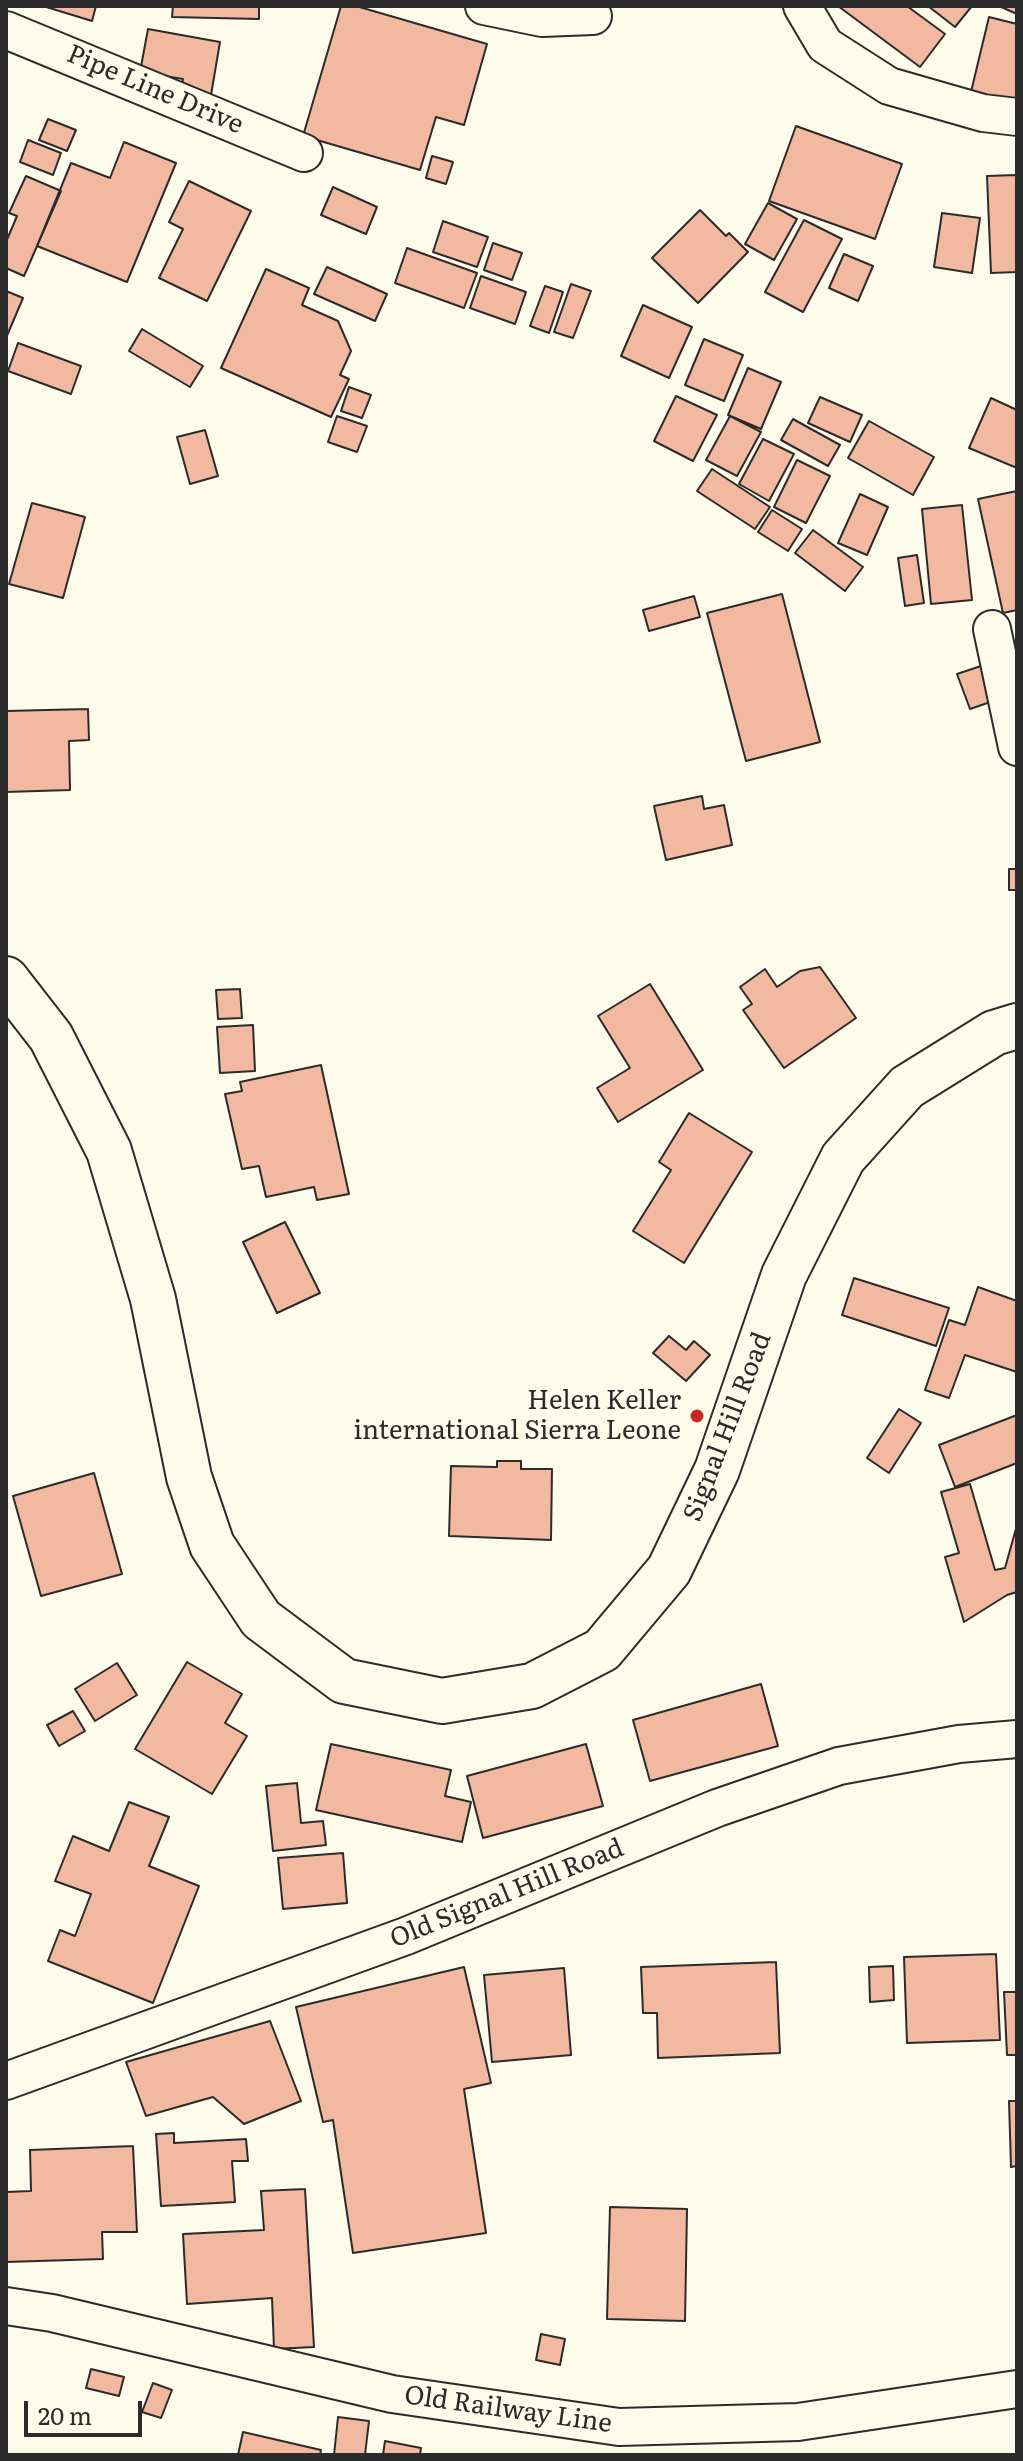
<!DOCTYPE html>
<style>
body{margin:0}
#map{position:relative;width:1023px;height:2461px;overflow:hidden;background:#fdfbea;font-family:Literata,serif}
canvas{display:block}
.frame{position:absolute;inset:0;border:8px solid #2b2b2b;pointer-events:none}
.scale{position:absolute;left:24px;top:2401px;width:118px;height:36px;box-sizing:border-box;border:4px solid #2b2b2b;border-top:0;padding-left:10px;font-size:24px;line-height:28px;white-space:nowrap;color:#2b2b2b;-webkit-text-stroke:6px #fdfbea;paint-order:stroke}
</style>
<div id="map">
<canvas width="1023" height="2461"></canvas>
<div class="frame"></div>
<div class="scale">20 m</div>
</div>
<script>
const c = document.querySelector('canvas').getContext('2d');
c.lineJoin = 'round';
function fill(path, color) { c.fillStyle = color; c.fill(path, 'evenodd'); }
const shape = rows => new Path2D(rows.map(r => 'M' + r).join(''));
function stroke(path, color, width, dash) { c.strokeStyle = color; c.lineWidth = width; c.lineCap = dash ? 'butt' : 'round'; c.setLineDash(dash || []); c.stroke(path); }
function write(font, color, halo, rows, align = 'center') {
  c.font = font + ' Literata,serif'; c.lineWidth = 6; c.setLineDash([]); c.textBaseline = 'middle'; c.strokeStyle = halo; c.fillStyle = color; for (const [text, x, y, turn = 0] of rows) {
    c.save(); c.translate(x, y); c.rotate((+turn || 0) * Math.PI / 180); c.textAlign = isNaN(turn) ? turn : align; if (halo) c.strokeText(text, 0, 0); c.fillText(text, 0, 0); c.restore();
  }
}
const building = shape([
 [43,6,96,6,92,21,43,6],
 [173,6,259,6,259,19,172,17,173,6],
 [341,6,356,6,487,44,464,125,436,117,420,170,303,136,341,6],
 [838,6,907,6,945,34,920,67,838,6],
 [928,6,972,6,955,27,928,6],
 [999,6,1017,6,1017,14,999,6],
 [989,17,1017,24,1017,107,970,96,989,17],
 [148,29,220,42,211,95,181,89,183,79,140,72,148,29],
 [48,119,76,130,67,151,39,140,48,119],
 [796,126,902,164,875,239,769,201,796,126],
 [28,140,61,153,53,175,20,162,28,140],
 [124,142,176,163,127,282,37,246,71,163,110,178,124,142],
 [432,156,453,162,446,184,426,178,432,156],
 [1017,175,1017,272,991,273,987,176,1017,175],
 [26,176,61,191,24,276,6,268,6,242,17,216,9,213,26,176],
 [189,181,251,211,207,301,159,278,183,229,169,222,189,181],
 [333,187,377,207,366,234,321,215,333,187],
 [768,203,797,219,774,260,745,244,768,203],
 [700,210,726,236,729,233,748,252,698,303,652,258,700,210],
 [942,213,980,218,972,273,934,267,942,213],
 [804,220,842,239,803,312,765,292,804,220],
 [443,221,488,237,477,267,433,252,443,221],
 [493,243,522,253,512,280,484,270,493,243],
 [407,248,477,273,464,308,395,283,407,248],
 [844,254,873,266,858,301,829,288,844,254],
 [327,267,387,294,375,321,314,294,327,267],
 [266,269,309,288,302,305,338,321,351,351,340,375,349,379,331,417,221,368,266,269],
 [481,276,526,292,515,324,470,308,481,276],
 [571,284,591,291,573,338,554,332,571,284],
 [545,286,563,292,549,333,530,326,545,286],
 [6,291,23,298,6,338,6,291],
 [643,305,692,327,669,378,621,356,643,305],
 [142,329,203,366,190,387,129,351,142,329],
 [704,339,743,355,724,401,685,385,704,339],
 [18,343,81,366,71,394,8,371,18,343],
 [748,368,781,382,761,429,728,415,748,368],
 [349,387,371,395,362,418,341,411,349,387],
 [676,396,717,415,693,461,654,441,676,396],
 [820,397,862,415,850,442,808,423,820,397],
 [991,398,1017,410,1017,468,969,448,991,398],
 [337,416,367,426,357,452,328,442,337,416],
 [730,416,761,432,737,476,706,460,730,416],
 [793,419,840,445,828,466,781,440,793,419],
 [869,421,934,457,913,495,848,458,869,421],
 [205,430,218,476,190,484,177,437,205,430],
 [763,439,794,454,769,501,739,484,763,439],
 [797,460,830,476,806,523,774,507,797,460],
 [712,469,770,507,755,529,697,491,712,469],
 [1017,491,1017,610,1003,613,978,499,1017,491],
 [860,494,888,507,867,555,838,543,860,494],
 [32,503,85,517,63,598,9,584,32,503],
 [962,505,972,600,931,604,922,509,962,505],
 [772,510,802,529,788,551,758,532,772,510],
 [813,530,863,567,845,591,795,553,813,530],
 [917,555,924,603,905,606,898,558,917,555],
 [782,594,820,742,746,761,707,613,782,594],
 [694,596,700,617,649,631,643,610,694,596],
 [987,664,999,699,970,709,957,674,987,664],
 [88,709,89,740,69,741,70,790,6,792,6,711,88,709],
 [702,796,704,809,724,805,732,845,666,860,654,806,702,796],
 [1009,869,1017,869,1017,890,1009,890,1009,869],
 [820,967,856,1018,784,1068,743,1010,752,1004,740,987,765,969,777,987,800,971,820,967],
 [650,984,703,1070,618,1122,597,1088,630,1068,598,1016,650,984],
 [240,989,242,1018,218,1019,216,990,240,989],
 [253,1025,255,1071,220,1073,217,1027,253,1025],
 [321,1065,349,1194,317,1200,314,1187,266,1197,259,1166,242,1169,225,1094,242,1091,240,1082,321,1065],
 [689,1113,752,1152,684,1263,633,1231,671,1170,659,1162,689,1113],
 [285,1222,320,1293,277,1313,243,1242,285,1222],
 [854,1278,949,1308,936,1346,842,1315,854,1278],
 [978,1287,1017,1301,1017,1372,965,1355,949,1398,925,1390,949,1320,965,1325,978,1287],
 [669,1336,686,1350,694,1341,710,1355,686,1381,653,1353,669,1336],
 [899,1409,921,1423,889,1473,867,1458,899,1409],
 [1017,1415,1017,1463,955,1487,939,1445,1017,1415],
 [497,1461,521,1461,521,1469,552,1469,551,1540,449,1536,451,1466,497,1467,497,1461],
 [94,1473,122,1574,41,1596,13,1496,94,1473],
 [970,1484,995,1570,1005,1568,1017,1525,1017,1592,1007,1595,964,1622,945,1557,959,1553,941,1492,970,1484],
 [187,1662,242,1694,225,1723,247,1736,212,1794,135,1749,187,1662],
 [117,1663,137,1695,95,1721,75,1689,117,1663],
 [761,1684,778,1746,650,1781,633,1720,761,1684],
 [73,1711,85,1731,59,1746,47,1725,73,1711],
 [331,1744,451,1770,445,1796,471,1802,462,1842,316,1810,331,1744],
 [586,1744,603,1806,483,1838,467,1776,586,1744],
 [297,1783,301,1823,323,1821,326,1845,273,1851,266,1786,297,1783],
 [129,1802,169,1817,149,1866,199,1886,153,2003,48,1961,60,1930,75,1936,91,1894,55,1881,73,1836,109,1851,129,1802],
 [343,1853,347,1903,283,1909,278,1858,343,1853],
 [996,1954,1000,2040,907,2043,904,1957,996,1954],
 [776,1962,780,2053,658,2058,657,2013,643,2013,641,1967,776,1962],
 [893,1966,894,2000,870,2002,869,1967,893,1966],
 [464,1967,491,2083,464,2089,486,2233,353,2253,333,2120,323,2122,296,2007,464,1967],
 [564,1968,571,2055,492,2062,484,1975,564,1968],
 [1004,1992,1017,1992,1017,2055,1007,2055,1004,1992],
 [270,2021,301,2101,244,2124,213,2097,146,2116,126,2062,270,2021],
 [1009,2101,1017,2101,1017,2166,1011,2167,1009,2101],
 [174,2133,174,2143,246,2139,248,2161,232,2161,235,2202,161,2206,156,2134,174,2133],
 [133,2146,137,2232,102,2232,103,2259,6,2262,6,2192,31,2191,30,2150,133,2146],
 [305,2189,314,2347,274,2349,272,2298,187,2304,183,2234,264,2230,261,2191,305,2189],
 [610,2207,687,2209,685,2321,607,2319,610,2207],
 [541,2334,565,2339,560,2365,536,2360,541,2334],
 [91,2369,124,2377,119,2396,86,2388,91,2369],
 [153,2383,172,2390,161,2418,142,2412,153,2383],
 [338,2417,369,2421,365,2455,334,2455,338,2417],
 [243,2432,321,2450,320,2455,238,2455,243,2432],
 [385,2441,421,2448,420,2455,383,2455,385,2441]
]);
fill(building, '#f2b8a0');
stroke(building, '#2b2b2b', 2);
const minor = shape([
 [484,6,542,18,593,16],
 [802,6,825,45,889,86,983,113,1017,117],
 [6,30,304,153],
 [992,629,1017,747],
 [6,2081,406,1936,717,1808,839,1766,959,1744,1017,1739],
 [6,2306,52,2313,392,2394,619,2427,798,2422,1017,2389]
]);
const secondary = shape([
 [6,979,51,1037,109,1151,153,1299,189,1477,212,1545,261,1619,344,1681,442,1701,532,1686,602,1650,669,1570,717,1470,784,1275,843,1158,907,1087,994,1033,1017,1026]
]);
stroke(minor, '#2b2b2b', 40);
stroke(secondary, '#2b2b2b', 48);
stroke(minor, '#fdfbea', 36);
stroke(secondary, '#fdfbea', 44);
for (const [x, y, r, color] of [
 [697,1416,8,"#c62828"]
]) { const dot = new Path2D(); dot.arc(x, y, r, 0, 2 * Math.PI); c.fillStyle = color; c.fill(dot); stroke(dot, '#fdfbea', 3); }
write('26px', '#2b2b2b', '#fdfbea', [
 ["Pipe Line Drive",155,90,23],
 ["Signal Hill Road",728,1427,-69],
 ["Old Signal Hill Road",507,1894,-22],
 ["Old Railway Line",508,2410,8]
]);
write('26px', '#2b2b2b', '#fdfbea', [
 ["Helen Keller",681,1401],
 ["international Sierra Leone",681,1431]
], 'right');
</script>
